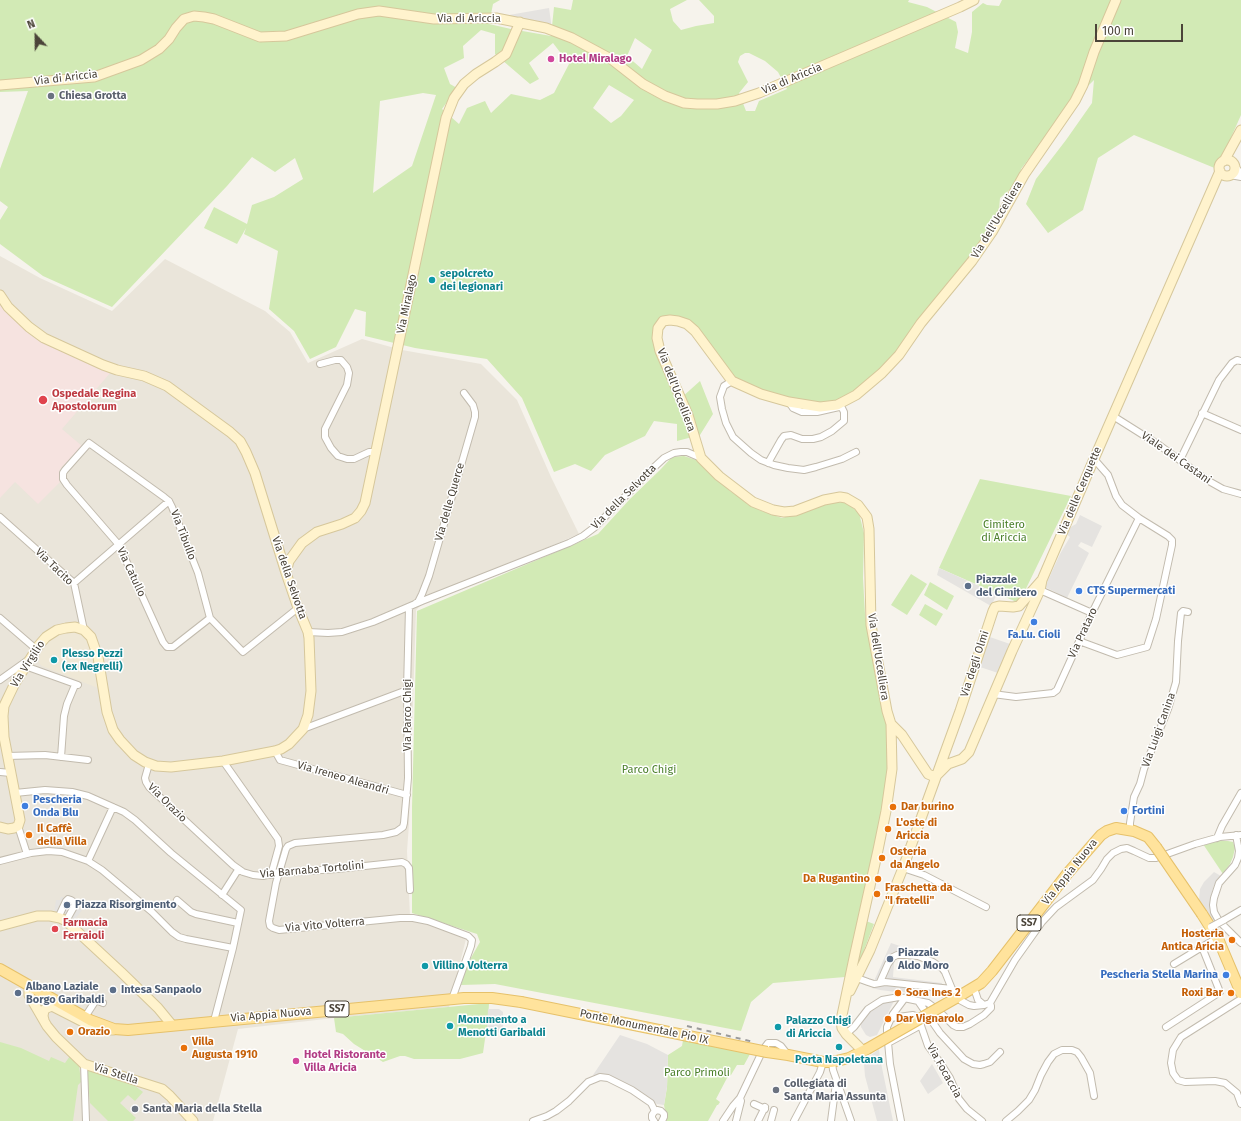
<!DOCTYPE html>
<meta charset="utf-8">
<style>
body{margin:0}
#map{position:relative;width:1241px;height:1121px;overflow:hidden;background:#f6f3ec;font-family:"Fira Sans",sans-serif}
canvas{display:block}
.north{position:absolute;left:16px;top:16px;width:40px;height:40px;-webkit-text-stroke:3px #fff;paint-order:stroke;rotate:338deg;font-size:11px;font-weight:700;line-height:16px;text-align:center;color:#4b4439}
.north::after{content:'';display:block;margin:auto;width:14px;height:18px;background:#4b4439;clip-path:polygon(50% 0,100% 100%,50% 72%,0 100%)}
.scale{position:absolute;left:1095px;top:24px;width:88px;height:18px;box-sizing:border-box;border:2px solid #4b4439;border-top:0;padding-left:5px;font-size:12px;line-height:14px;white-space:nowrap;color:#4b4439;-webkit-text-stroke:3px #fff;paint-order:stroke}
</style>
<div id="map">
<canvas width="1241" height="1121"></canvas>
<div class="north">N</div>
<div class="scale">100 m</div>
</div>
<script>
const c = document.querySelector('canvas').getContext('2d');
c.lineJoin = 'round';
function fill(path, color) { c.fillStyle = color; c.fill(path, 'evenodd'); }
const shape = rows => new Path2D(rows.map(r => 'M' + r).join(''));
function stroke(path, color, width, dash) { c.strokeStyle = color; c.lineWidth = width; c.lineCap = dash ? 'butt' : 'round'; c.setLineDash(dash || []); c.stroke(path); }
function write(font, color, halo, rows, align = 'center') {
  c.font = font + ' "Fira Sans",sans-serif'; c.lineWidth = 3; c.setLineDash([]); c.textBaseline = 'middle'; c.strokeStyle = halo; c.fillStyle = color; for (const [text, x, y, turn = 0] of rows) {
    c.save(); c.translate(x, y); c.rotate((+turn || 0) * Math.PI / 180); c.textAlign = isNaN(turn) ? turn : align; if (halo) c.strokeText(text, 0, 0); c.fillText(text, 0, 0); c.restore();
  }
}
fill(shape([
 [0,256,40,278,112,311,165,259,265,311,290,332,308,363,362,339,402,350,481,364,517,400,551,477,579,534,429,598,416,610,409,824,407,851,410,916,466,939,449,1007,334,1018,238,1029,213,1121,0,1121]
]), '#eae5da');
fill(shape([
 [81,630,93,647,98,688,42,666,39,663,39,658,41,653,52,638,59,633]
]), '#efe8d6');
fill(shape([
 [0,304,4,310,33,337,46,343,111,372,62,429,82,446,60,469,59,473,60,482,38,504,15,482,0,498]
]), '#f6e3e0');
fill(shape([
 [0,0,500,0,493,4,489,24,511,29,551,36,554,7,571,10,573,0,687,0,670,9,673,21,681,30,696,26,714,23,714,16,699,0,909,0,908,2,927,7,956,22,958,32,955,48,968,53,972,32,972,12,983,3,987,5,999,6,1002,0,1241,0,1241,115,1217,169,1134,135,1098,158,1083,210,1048,233,1026,204,1036,179,1066,140,1092,103,1094,80,1071,103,1021,169,1020,181,1000,198,998,222,902,351,856,395,820,407,737,383,695,331,665,321,657,335,681,398,700,381,713,414,700,435,677,441,677,424,654,421,645,436,605,455,591,471,575,464,554,472,522,398,487,359,415,348,365,336,366,312,355,309,336,347,310,359,294,331,269,309,278,251,244,234,246,228,237,244,204,228,214,207,247,224,252,205,274,197,303,179,295,158,275,172,252,157,227,186,112,307,43,276,0,244,0,220,8,207,0,201,0,169,28,91,0,92],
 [481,30,495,34,495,54,530,84,539,79,529,63,553,43,569,64,554,93,540,100,511,94,491,113,485,101,467,108,459,124,442,109,457,88,450,84,444,68,464,58,463,46],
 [635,38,652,50,642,69,627,56],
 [745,53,749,53,765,61,778,72,787,89,759,101,755,111,746,111,739,93,748,82,738,62,740,56],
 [609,85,634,100,621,116,611,123,593,108],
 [423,93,436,95,412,166,373,193,380,101],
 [684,456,699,461,730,491,759,510,782,518,803,512,826,503,846,502,859,513,864,533,863,578,865,614,875,674,883,714,887,727,889,771,877,835,845,977,773,983,751,1002,741,1031,495,984,461,985,468,963,480,942,477,934,412,913,412,807,417,611,598,534,630,499,660,470,672,457],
 [980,479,1071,496,1019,603,939,568],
 [911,574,927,584,907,615,891,605],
 [930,582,954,596,947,610,924,595],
 [925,604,943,614,936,626,919,615],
 [1219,841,1228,841,1233,842,1235,848,1233,857,1230,864,1223,874,1203,844],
 [866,921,874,924,861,958,858,959],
 [479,1004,489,1004,487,1031,486,1032,483,1053,460,1059,414,1059,405,1056,400,1056,383,1062,354,1044,343,1034,336,1032,334,1018],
 [683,1040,750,1054,744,1065,737,1065,731,1075,727,1078,716,1099,720,1102,718,1105,717,1105,708,1121,665,1121,666,1116,664,1105,667,1087,668,1055,682,1046],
 [0,1042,21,1048,49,1061,51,1057,65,1063,70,1056,79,1065,81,1082,78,1085,73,1121,0,1121],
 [87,1069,135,1086,143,1092,135,1101,128,1095,120,1103,136,1118,133,1121,108,1121,90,1103]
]), '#d2eab5');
fill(shape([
 [549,8,552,29,492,18],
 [1080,515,1102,526,1092,547,1081,542,1078,546,1089,553,1067,598,1045,587,1060,554,1070,537,1066,534,1069,528,1076,524],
 [939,568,997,594,991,606,937,575],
 [987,636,1010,644,998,673,977,666],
 [1214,872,1221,876,1214,885,1210,899,1211,910,1216,920,1213,922,1200,904,1199,900,1200,889,1204,882],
 [61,897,72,899,82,910,73,922,54,913,56,900,60,900],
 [891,943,900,946,894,963,893,977,942,983,944,991,943,998,896,991,896,992,880,990,872,988,874,981],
 [895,999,877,1035,870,1037,866,1035,861,1027,861,1023,863,1019,875,1007,881,1003],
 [488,1009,499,1009,503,1012,503,1030,501,1033,487,1031],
 [620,1035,647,1044,668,1055,667,1087,664,1105,657,1104,630,1085,605,1075,593,1075],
 [879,1049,880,1058,893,1121,877,1121,865,1076,864,1064,866,1059],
 [932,1064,943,1083,928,1094,920,1081]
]), '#e5e3e0');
const street = shape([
 [1234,165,1241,174],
 [1230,175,1241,177],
 [320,364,335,360,341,360,347,367,349,373,347,385,325,429,325,437,331,448,338,456,347,459,354,459,369,452,376,452],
 [732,381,724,386,720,397,722,409,726,423,733,437,751,453,761,460,774,465,788,468,804,470,816,467,842,459,856,452],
 [1202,413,1241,430],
 [1113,416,1159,445,1207,480,1223,489,1241,494],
 [89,443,164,497,169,501,172,507,198,573,210,618,173,647,167,647,163,642,119,545,67,485,63,479,63,473,65,470,89,443],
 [1180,460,1219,380,1232,363,1237,360,1241,361],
 [768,463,781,440,784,436,791,435,802,439,813,439,821,437,832,431,844,421,844,412,842,408,839,407,817,412,802,412,793,408,789,402],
 [0,517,74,583,84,630],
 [74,583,169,501],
 [1040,590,1092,613],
 [416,603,418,602,422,594,429,576,475,417,475,412,473,405,464,393],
 [409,607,407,690,408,778,404,823,403,827,396,832,383,835,295,843,288,846,286,849,276,883,269,921,270,926,273,928,279,930,400,918,413,918,428,921,468,936,472,940,471,946,452,999],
 [0,618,36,649],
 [210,618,243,652,298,608],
 [308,632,328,633,342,632,373,622,422,601,569,543,583,536,595,527,650,471,664,458,674,453,681,452,687,452,701,458],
 [1079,641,1117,655,1147,647,1156,619,1172,545,1172,540,1168,536,1139,518,1122,505,1116,496,1108,475,1094,459],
 [25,666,78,685],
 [0,680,28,660],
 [993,694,1016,697,1053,693,1057,690,1092,613,1139,518],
 [303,729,407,690],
 [275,751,280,760,407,795],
 [7,756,45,755,88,760],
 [61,757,64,716,67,704,75,685],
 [223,761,278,839,279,846,271,875],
 [149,764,145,778,146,782,149,787,233,865,243,872,253,875,263,876,279,872,291,872,337,869,402,862,406,864,409,868,410,890],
 [0,772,11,773],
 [15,793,45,790,72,792,88,796,124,812,135,820,171,853,241,910,233,948,214,1021],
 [18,826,27,854],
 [1130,830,1130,823,1134,797,1140,784,1144,769,1168,709,1176,682,1178,641,1181,613,1183,611,1188,612],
 [1236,835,1239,851,1238,858,1235,865,1219,883,1214,898,1213,905,1214,912,1219,921,1241,943],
 [1217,838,1222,826,1241,793],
 [0,861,31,853,48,851,62,852,88,861,102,870,152,912,172,932,179,937,186,939,233,948],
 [88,861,113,807],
 [903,868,924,875,986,907],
 [222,895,238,870],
 [177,900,191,912,196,914,238,923],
 [58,918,66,901,68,899,71,900,74,902,75,905,66,921],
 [1224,920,1241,910],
 [1174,964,1202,947],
 [857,978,868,982,874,984,885,982,952,989],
 [880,982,888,964,893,957,897,955,905,955,918,956,933,962,942,968,945,972,952,989,959,997],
 [956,998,969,1005,974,1006,984,1005,978,1000,974,988],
 [1241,999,1181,1037,1173,1050,1171,1063,1173,1073,1178,1080,1185,1082,1215,1081,1225,1083,1237,1093,1241,1104],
 [918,1001,940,1033,964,1059,973,1064,980,1065,984,1064,990,1062,1000,1052],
 [984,1005,990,1003,1015,960,1042,922,1056,907,1093,880,1101,869,1107,859,1113,853,1121,849,1127,848,1134,851,1149,858,1156,858,1195,844,1220,837,1241,835],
 [940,1012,953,1025,957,1027,963,1027,970,1024,984,1015,991,1008,991,1006,990,1003],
 [85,1017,96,1000,103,1003],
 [891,1018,913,1015,918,1017,928,1046,939,1061,950,1078,959,1099,967,1109,982,1121],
 [1166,1027,1220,992,1202,947,1217,938],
 [846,1034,854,1027,868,1009,882,1000,899,997,928,1003,932,1006],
 [888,1043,921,1025],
 [765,1047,768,1043,776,1043,781,1046,788,1055],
 [832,1062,833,1070,851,1121],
 [84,1064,86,1121],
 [754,1104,765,1109],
 [533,1121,547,1116,556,1111,569,1101,588,1082,600,1077,608,1078,632,1090,651,1103,655,1111],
 [654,1121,652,1118,652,1115,654,1112,657,1110,661,1111,664,1114,664,1117,662,1121],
 [723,1121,733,1106,740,1098,760,1056],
 [736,1121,741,1101,740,1098],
 [758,1121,765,1107],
 [771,1121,774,1110],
 [794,1121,820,1072,823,1062],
 [831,1121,836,1083],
 [901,1121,890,1064,887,1031,887,1027,893,1014,905,998],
 [1006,1121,1018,1111,1029,1100,1035,1090,1041,1075,1048,1062,1054,1054,1062,1050,1072,1050,1077,1052,1081,1057,1090,1073,1094,1096]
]);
const secondary = shape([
 [0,85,94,77,141,60,159,49,169,39,176,28,184,19,194,16,204,17,214,19,260,37,286,36,358,14,379,11,434,19,496,18,546,28,572,38,611,59,643,84,665,96,684,103,697,104,717,104,735,101,759,93,960,7,974,0],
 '1219 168a8 8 0 1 1 16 0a8 8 0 1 1-16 0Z',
 [1224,161,1241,130],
 [0,295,8,307,29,327,44,338,103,365,117,370,144,376,167,386,230,432,240,441,246,452,255,473,286,573,298,608,308,632,309,638,311,691,308,715,303,729,289,744,281,749,275,751,223,761,171,767,156,766,145,762,134,755,120,740,113,730,107,712,98,657,91,637,84,630,75,627,66,628,57,630,46,637,39,645,15,683,4,706,3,716,4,737,20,820,18,826,14,828,8,829,0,827],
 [286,573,289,561,302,543,317,532,342,524,355,518,361,511,365,503,446,118,454,98,464,84,476,74,495,62,506,54,520,22],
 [891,724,902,735,928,774,935,777],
 [935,777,948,764,962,759,969,752,1012,651,1040,590,1042,580,1094,459,1220,171],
 [0,926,37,916,50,916,60,918,66,921,121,972,158,1008,172,1025],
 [31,986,29,991,29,995,47,1026,56,1037,84,1064,162,1089,170,1096,193,1121],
 [850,991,870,950,903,868,960,711,993,611,995,607,999,606,1013,607,1019,606,1041,581],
 [44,1020,43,1016,44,1010,47,1008,52,1006,95,1028,104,1030,113,1030],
 [863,1051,846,1034,842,1028,841,1020,854,958,878,850,886,811,892,769,891,724,887,711,871,625,869,529,867,517,858,505,846,498,840,497,824,500,795,511,784,512,773,510,753,502,719,476,701,458,688,415,660,351,657,338,658,328,663,321,670,320,678,321,687,324,695,331,732,381,761,394,789,402,820,407,837,405,856,395,882,373,899,355,921,323,972,261,992,232,1024,175,1075,101,1083,85,1094,52,1116,0]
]);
const primary = shape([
 [1202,914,1219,941,1241,993],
 [0,969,90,1020,114,1029,128,1030,464,998,492,998,521,1002],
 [956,998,981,983,992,971,1067,874,1101,835,1107,831,1116,828,1134,831,1148,837,1156,847],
 [767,1052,788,1055,823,1062,832,1062,849,1058,867,1049]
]);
stroke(street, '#c2bbae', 8);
stroke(secondary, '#d6c79b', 11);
stroke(primary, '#e6c16a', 12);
stroke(street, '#fff', 6);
stroke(secondary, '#fff3cd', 9);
stroke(primary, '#ffe39c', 10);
stroke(shape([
 [687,1026,754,1042]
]), '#9a9a9a', 2, [5, 5]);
const streetBridge = shape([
 [1211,927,1224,920]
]);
const primaryBridge = shape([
 [1156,847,1202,914],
 [521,1002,767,1052],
 [867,1049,956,998]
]);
stroke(streetBridge, '#c2bbae', 8, []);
stroke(primaryBridge, '#e6c16a', 12, []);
stroke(streetBridge, '#fff', 6);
stroke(primaryBridge, '#ffe39c', 10);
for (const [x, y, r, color] of [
 [551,59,4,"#d1479c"],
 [51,96,4,"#6b7280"],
 [432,280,4,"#0f9aa8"],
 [43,400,5,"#e0444e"],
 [968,586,4,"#5c6f8a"],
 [1079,591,4,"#3f7fe0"],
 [1034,622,4,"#3f7fe0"],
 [54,660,4,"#0f9aa8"],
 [25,806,4,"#3f7fe0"],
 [893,807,4,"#e8710a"],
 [1124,811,4,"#3f7fe0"],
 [888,829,4,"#e8710a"],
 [29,835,4,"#e8710a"],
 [882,858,4,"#e8710a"],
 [878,879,4,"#e8710a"],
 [877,894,4,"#e8710a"],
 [67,905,4,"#5c6f8a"],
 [55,929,4,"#e0444e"],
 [1232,940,4,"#e8710a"],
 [890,959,4,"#5c6f8a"],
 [425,966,4,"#0f9aa8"],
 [1226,975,4,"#3f7fe0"],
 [113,990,4,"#5c6f8a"],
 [18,993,4,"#5c6f8a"],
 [898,993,4,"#e8710a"],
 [1231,993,4,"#e8710a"],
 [888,1019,4,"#e8710a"],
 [450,1026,4,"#0f9aa8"],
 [778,1027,4,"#0f9aa8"],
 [70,1032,4,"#e8710a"],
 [839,1047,4,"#0f9aa8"],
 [184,1048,4,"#e8710a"],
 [296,1061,4,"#d1479c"],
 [776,1090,4,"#6b7280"],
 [135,1109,4,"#6b7280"]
]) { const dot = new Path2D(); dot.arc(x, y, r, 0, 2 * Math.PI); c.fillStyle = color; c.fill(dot); stroke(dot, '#fff', 1.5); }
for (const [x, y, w] of [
 [1029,923,24],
 [337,1009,24]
]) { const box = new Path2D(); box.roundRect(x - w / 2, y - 8, w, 16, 3); c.fillStyle = '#fff'; c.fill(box); stroke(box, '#4b4439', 1); }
write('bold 10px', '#4b4439', null, [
 ["SS7",1029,923],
 ["SS7",337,1009]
]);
write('11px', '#4b4439', '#fff', [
 ["Via di Ariccia",469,19],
 ["Via di Ariccia",66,78,-7],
 ["Via di Ariccia",792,79,-23],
 ["Via dell'Uccelliera",997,220,-59],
 ["Via Miralago",407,304,-78],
 ["Via dell'Uccelliera",676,390,69],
 ["Viale dei Castani",1176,458,35],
 ["Via delle Cerquette",1080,491,-67],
 ["Via della Selvotta",624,497,-45],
 ["Via delle Querce",450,502,-74],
 ["Via Tibullo",183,535,69],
 ["Via Tacito",54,567,44],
 ["Via Catullo",131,572,65],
 ["Via della Selvotta",289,578,71],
 ["Via Prataro",1083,633,-65],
 ["Via dell'Uccelliera",878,657,81],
 ["Via Virgilio",28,664,-57],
 ["Via degli Olmi",975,664,-72],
 ["Via Parco Chigi",408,715,-90],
 ["Via Luigi Canina",1159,730,-70],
 ["Via Ireneo Aleandri",343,778,16],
 ["Via Orazio",167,803,45],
 ["Via Barnaba Tortolini",312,870,-5],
 ["Via Appia Nuova",1070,872,-51],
 ["Via Vito Volterra",325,925,-5],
 ["Via Appia Nuova",271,1015,-5],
 ["Ponte Monumentale Pio IX",644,1027,12],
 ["Via Focaccia",944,1071,61],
 ["Via Stella",116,1074,18]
]);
write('bold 11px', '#b23c85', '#fff', [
 ["Hotel Miralago",559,59],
 ["Hotel Ristorante",304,1055],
 ["Villa Aricia",304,1068]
], 'left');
write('bold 11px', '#5b616d', '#fff', [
 ["Chiesa Grotta",59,96],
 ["Collegiata di",784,1084],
 ["Santa Maria Assunta",784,1097],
 ["Santa Maria della Stella",143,1109]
], 'left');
write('bold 11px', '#0d838f', '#fff', [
 ["sepolcreto",440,274],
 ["dei legionari",440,287],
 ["Plesso Pezzi",62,654],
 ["(ex Negrelli)",62,667],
 ["Villino Volterra",433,966],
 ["Monumento a",458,1020],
 ["Menotti Garibaldi",458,1033],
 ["Palazzo Chigi",786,1021],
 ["di Ariccia",786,1034],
 ["Porta Napoletana",839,1060,"center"]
], 'left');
write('bold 11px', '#be3a42', '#fff', [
 ["Ospedale Regina",52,394],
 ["Apostolorum",52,407],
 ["Farmacia",63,923],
 ["Ferraioli",63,936]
], 'left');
write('11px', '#4a7f2a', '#fff', [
 ["Cimitero",1004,525],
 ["di Ariccia",1004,538],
 ["Parco Chigi",649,770],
 ["Parco Primoli",697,1073]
]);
write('bold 11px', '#4e5e75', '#fff', [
 ["Piazzale",976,580],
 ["del Cimitero",976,593],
 ["Piazza Risorgimento",75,905],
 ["Piazzale",898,953],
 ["Aldo Moro",898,966],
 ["Albano Laziale",26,987],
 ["Borgo Garibaldi",26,1000],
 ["Intesa Sanpaolo",121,990]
], 'left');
write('bold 11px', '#366cbe', '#fff', [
 ["CTS Supermercati",1087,591],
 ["Fa.Lu. Cioli",1034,635,"center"],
 ["Pescheria",33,800],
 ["Onda Blu",33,813],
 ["Fortini",1132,811],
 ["Pescheria Stella Marina",1218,975,"right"]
], 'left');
write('bold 11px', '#c56008', '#fff', [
 ["Dar burino",901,807],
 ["L'oste di",896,823],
 ["Ariccia",896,836],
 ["Il Caffè",37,829],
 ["della Villa",37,842],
 ["Osteria",890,852],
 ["da Angelo",890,865],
 ["Da Rugantino",870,879,"right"],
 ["Fraschetta da",885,888],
 ["\"I fratelli\"",885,901],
 ["Hosteria",1224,934,"right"],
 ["Antica Aricia",1224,947,"right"],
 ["Sora Ines 2",906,993],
 ["Roxi Bar",1223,993,"right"],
 ["Dar Vignarolo",896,1019],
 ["Orazio",78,1032],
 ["Villa",192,1042],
 ["Augusta 1910",192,1055]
], 'left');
</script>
